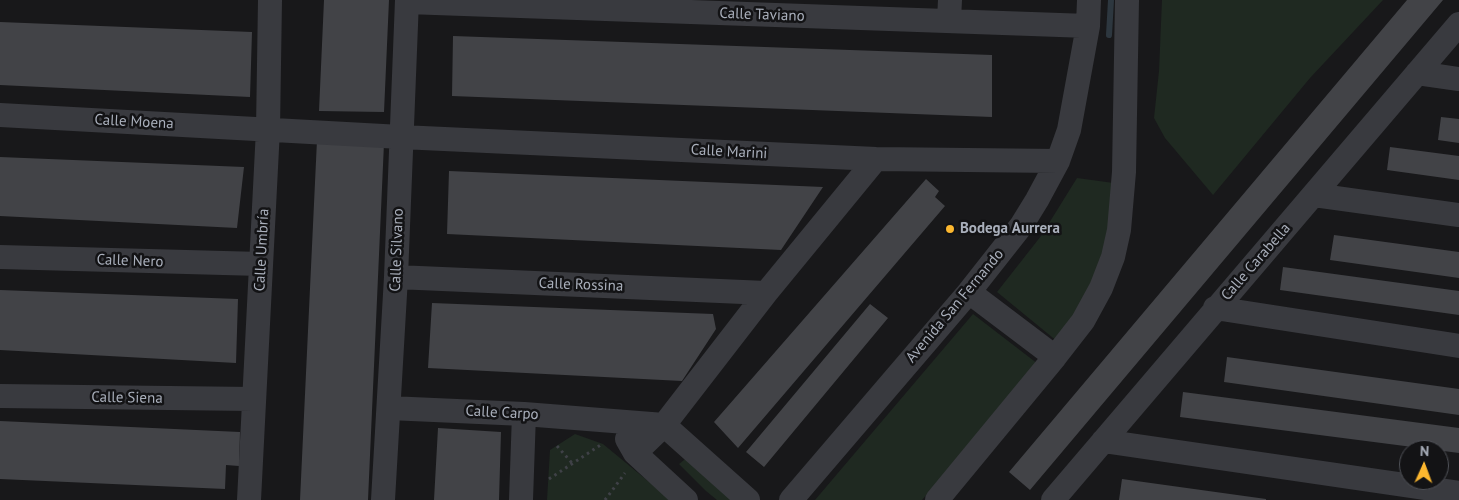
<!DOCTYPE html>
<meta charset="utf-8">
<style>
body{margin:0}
#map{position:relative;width:1459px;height:500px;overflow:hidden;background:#18181a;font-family:"PT Sans",sans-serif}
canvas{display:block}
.north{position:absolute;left:1399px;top:440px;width:50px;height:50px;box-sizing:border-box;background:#131315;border:1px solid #4f5157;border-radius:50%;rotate:2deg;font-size:14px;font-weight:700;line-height:20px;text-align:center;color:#a9afbb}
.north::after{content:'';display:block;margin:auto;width:18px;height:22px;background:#fcb72f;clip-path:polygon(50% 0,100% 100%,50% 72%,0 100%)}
</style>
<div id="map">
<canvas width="1459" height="500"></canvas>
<div class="north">N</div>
</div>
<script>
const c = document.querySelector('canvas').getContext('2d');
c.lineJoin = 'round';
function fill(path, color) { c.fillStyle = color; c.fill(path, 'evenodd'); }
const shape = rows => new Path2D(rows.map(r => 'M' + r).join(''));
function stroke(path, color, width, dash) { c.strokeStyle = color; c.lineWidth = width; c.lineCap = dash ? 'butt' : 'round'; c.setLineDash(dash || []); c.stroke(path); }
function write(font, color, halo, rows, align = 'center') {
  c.font = font + ' "PT Sans",sans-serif'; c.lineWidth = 5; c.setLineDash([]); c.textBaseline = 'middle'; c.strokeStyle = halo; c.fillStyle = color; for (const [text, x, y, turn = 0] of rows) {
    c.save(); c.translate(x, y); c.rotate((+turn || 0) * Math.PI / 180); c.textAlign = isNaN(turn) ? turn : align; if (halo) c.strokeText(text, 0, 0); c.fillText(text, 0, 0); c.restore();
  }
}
fill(shape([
 [1162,0,1383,0,1310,78,1213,195,1165,138,1154,118,1159,71],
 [1077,178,1121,184,1114,246,1058,342,997,292,1041,236],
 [973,314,1038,364,922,500,815,500],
 [575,434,603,444,671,500,547,500,550,450],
 [689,456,746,500,717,500,706,491,679,464]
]), '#1f2921');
stroke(shape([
 [1109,35,1111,0]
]), '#2d373f', 6);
fill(shape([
 [324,0,389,0,384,112,319,111],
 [1407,0,1443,0,1030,490,1009,472],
 [0,22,252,32,250,97,0,85],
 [453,36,992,55,992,117,452,96],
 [1441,117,1459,119,1459,143,1438,140],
 [317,140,384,143,368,500,300,500],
 [1390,147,1459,156,1459,180,1387,170],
 [0,157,244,167,237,228,0,216],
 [449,171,823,187,781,250,447,234],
 [926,179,939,191,935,197,945,206,738,448,714,422],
 [1334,235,1459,252,1459,278,1330,260],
 [1283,267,1459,291,1459,315,1280,290],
 [0,290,238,299,236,363,0,350],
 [432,303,713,314,716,329,682,381,428,368],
 [870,304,888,318,764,467,746,452],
 [1227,357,1459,389,1459,415,1224,382],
 [1183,392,1459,428,1459,453,1180,417],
 [0,421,240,432,239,466,226,465,225,489,0,479],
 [438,428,501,432,499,500,434,500],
 [1122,479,1266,499,1266,500,1119,500]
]), '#424347');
stroke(shape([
 [557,446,572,463],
 [549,479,602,444],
 [605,500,625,473]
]), '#3f4147', 3, [2.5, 4]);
stroke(shape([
 [407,2,1088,26],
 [949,20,950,0],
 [1417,73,1459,79],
 [0,115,401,137,876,159,1058,161],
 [1314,195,1459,215],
 [0,257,261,264],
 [396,277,766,293],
 [969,292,1055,357],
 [1215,308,1459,346],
 [0,396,253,399],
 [389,408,524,414,664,425,748,500],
 [627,439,635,453,686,500],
 [1103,441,1459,493],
 [635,453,664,425,766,293,876,159],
 [249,500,268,129,270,0],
 [383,500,396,277,407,0],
 [521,500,524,414],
 [791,500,969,292,1021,226,1037,200,1058,161,1069,130,1088,26,1089,0],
 [937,500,1055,357,1083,321,1101,288,1113,257,1119,230,1124,172,1127,0],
 [1053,500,1459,24]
]), '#393a3f', 24);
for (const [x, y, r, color] of [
 [950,229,5,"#fcb72f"]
]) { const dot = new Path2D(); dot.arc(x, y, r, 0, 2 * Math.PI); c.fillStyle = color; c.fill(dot); stroke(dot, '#131315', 2); }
write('15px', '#a9afbb', '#131315', [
 ["Calle Taviano",762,15,2],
 ["Calle Moena",134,122,3],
 ["Calle Marini",729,152,3],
 ["Calle Umbría",262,250,-87],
 ["Calle Silvano",397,250,-88],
 ["Calle Nero",130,261,2],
 ["Calle Carabella",1256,262,-49],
 ["Calle Rossina",581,285,2],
 ["Avenida San Fernando",955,306,-50],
 ["Calle Siena",127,398,1],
 ["Calle Carpo",502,413,3]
]);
write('bold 15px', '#a9afbb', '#131315', [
 ["Bodega Aurrera",960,229]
], 'left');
</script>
